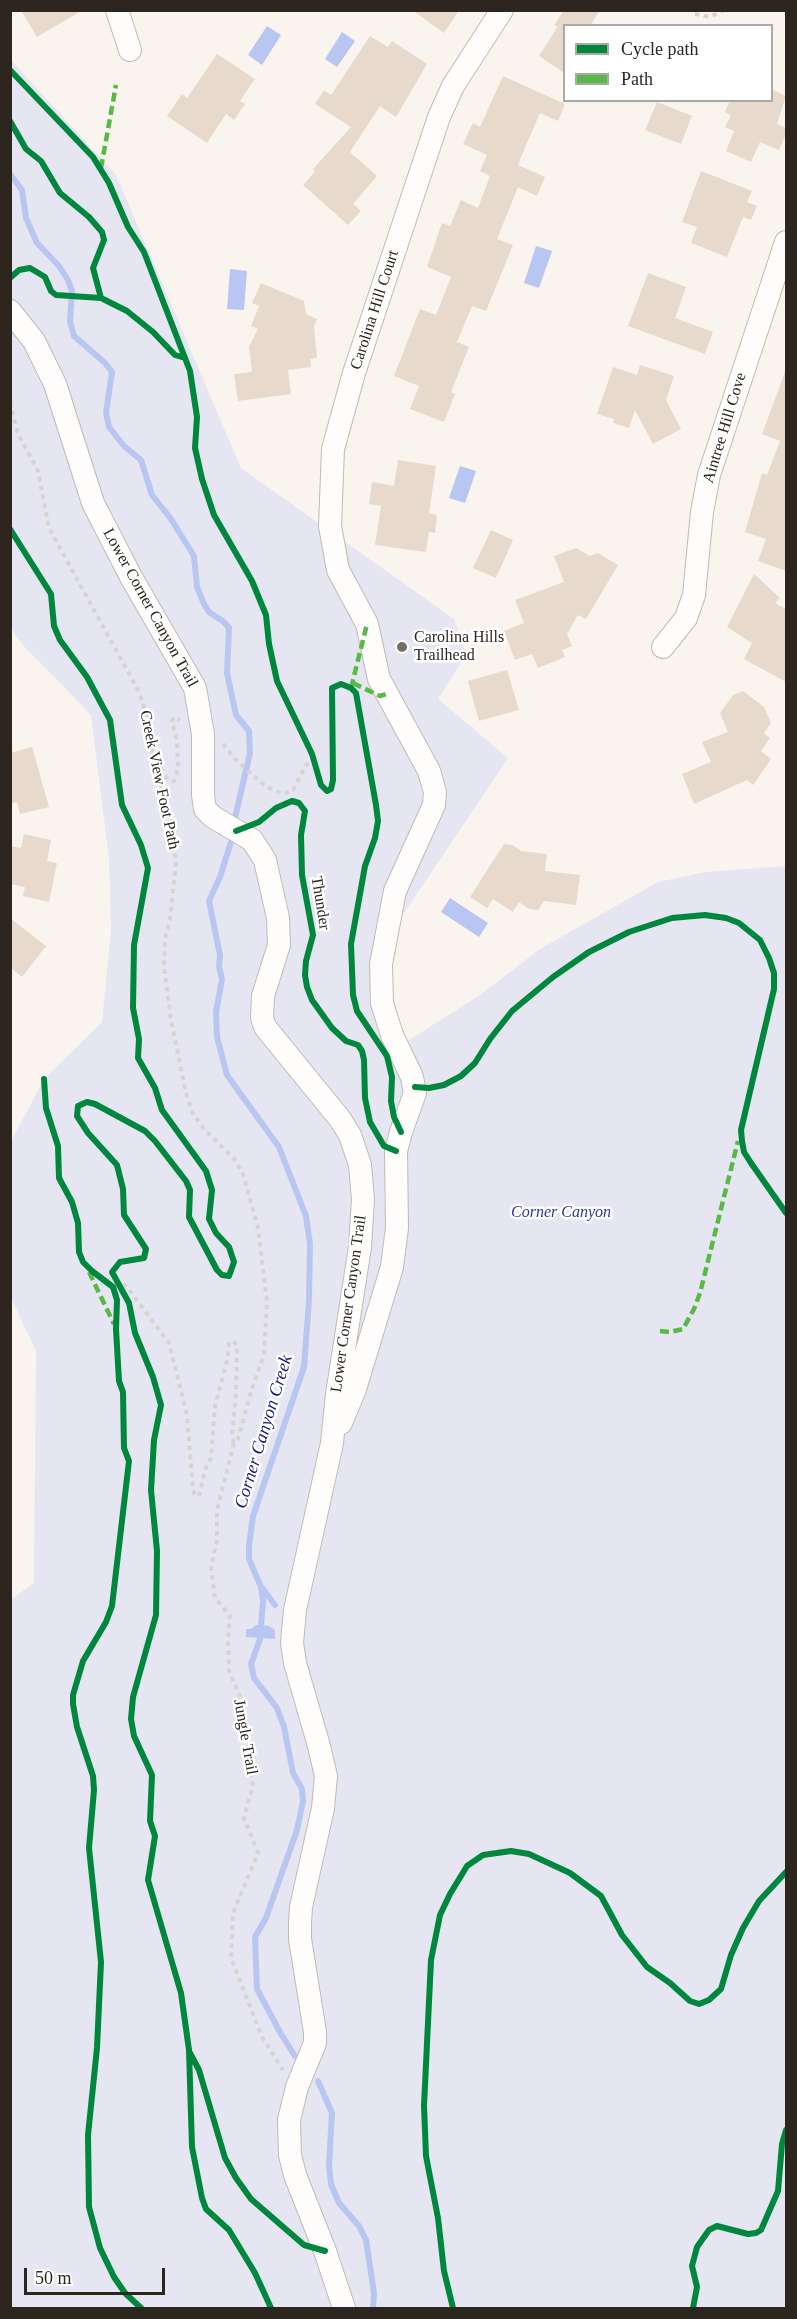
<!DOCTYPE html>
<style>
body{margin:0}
#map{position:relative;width:797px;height:2319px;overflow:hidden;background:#faf4ee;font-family:"Times New Roman",serif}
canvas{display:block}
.frame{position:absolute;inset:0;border:12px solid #2c261f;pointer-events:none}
.legend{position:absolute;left:563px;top:24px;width:210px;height:78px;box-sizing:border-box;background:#fff;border:2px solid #aba8a5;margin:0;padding:8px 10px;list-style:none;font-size:18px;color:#2c261f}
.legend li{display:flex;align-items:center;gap:12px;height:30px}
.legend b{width:30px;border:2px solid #aba8a5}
.scale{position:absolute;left:24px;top:2268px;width:141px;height:27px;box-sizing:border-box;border:3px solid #2c261f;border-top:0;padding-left:8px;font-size:18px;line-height:21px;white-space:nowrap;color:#2c261f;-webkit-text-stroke:4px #fff;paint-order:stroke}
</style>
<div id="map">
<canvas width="797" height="2319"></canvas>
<div class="frame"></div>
<ul class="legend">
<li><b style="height:8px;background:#00873e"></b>Cycle path</li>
<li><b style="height:8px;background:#58b947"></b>Path</li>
</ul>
<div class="scale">50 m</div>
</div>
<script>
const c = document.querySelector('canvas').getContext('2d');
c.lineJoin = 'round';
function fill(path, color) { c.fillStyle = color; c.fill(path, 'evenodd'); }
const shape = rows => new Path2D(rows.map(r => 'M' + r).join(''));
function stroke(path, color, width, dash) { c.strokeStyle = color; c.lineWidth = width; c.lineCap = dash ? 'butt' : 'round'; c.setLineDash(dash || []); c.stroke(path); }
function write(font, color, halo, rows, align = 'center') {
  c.font = font + ' "Times New Roman",serif'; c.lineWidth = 5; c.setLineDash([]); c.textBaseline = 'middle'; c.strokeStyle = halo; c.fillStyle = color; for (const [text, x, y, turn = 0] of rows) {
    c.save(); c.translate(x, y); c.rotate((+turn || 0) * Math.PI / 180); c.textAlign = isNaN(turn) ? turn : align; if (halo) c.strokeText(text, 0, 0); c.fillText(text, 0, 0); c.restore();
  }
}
fill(shape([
 [11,60,116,175,241,468,454,619,466,655,438,699,508,758,400,919,389,986,406,1042,480,995,540,949,658,882,706,872,786,866,786,2308,11,2308,10,1600,34,1583,36,1351,11,1298,11,1141,44,1079,102,1022,111,930,109,858,91,715,22,644,11,628]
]), '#e5e6f1');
fill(shape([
 [267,26,281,35,262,65,248,55],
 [342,32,355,41,337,67,325,59],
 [536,246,552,251,539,288,524,283],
 [230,269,247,271,244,310,227,309],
 [460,466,476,471,465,503,449,498],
 [450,898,488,923,479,937,441,912],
 [256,1625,269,1626,275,1630,275,1639,246,1637,246,1629,251,1629]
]), '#bac6f2');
stroke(shape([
 [10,174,22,190,26,218,37,243,59,266,68,280,72,291,70,322,74,336,105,363,112,372,106,413,109,427,124,446,141,460,152,495,171,519,194,556,197,587,204,604,209,612,224,622,229,628,227,673,236,715,249,731,250,753,235,818],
 [231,842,220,877,209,901,220,955,219,967,222,979,216,1012,217,1037,227,1075,279,1147,306,1216,310,1244,309,1300,304,1367,253,1516,249,1546,249,1559,261,1587,263,1601,260,1639,251,1664,254,1678,277,1708,284,1727,293,1773,302,1789,303,1801,297,1830,266,1918,255,1937,257,1989,281,2034,295,2056],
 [263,1589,275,1605],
 [318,2081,332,2113,329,2164,331,2184,339,2203,359,2226,366,2240,374,2293,373,2308]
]), '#bac6f2', 6);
fill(shape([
 [21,10,83,10,37,37],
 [412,10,459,10,444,33],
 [564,10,600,10,590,26,564,26,564,73,539,56,558,26,554,26],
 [370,36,388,47,392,41,427,64,396,117,380,106,350,152,377,176,353,204,361,211,348,225,303,185,315,172,313,169,351,127,315,104,324,90,331,95],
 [217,54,255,79,240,101,245,104,234,120,226,114,207,143,167,116,182,94,187,98],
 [503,76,565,104,558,121,540,113,524,150,518,165,545,177,537,196,518,187,497,239,513,245,486,311,472,306,457,342,469,347,451,392,455,394,444,422,410,409,419,386,394,376,420,309,436,315,451,277,427,267,442,223,450,226,461,200,478,208,490,176,480,171,487,155,463,144,473,123,480,127],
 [771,89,786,96,777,124,786,128,786,134,779,150,760,142,751,162,726,151,734,131,725,127,731,115,725,112,730,100,771,100],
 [657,102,692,116,681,144,645,130],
 [701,171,752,191,747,202,757,206,751,220,743,217,727,257,691,243,697,227,682,222],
 [648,273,686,287,675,318,713,332,705,354,628,326],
 [261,283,304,301,306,314,317,319,314,326,317,358,310,359,311,367,288,370,291,394,238,401,234,374,252,372,249,347,258,329,251,326,259,306,252,303],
 [640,365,674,376,666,400,681,429,653,444,635,410,629,428,613,423,614,419,597,414,613,367,637,375],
 [785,372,786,373,786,571,758,561,766,539,745,532,762,473,767,475,780,441,762,434],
 [398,460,436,466,429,513,437,515,435,533,429,532,426,552,375,545,381,506,369,504,372,482,394,486],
 [491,530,513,540,496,578,473,568],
 [576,548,590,556,598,553,618,565,586,619,578,615,567,634,572,646,562,650,565,657,538,668,532,654,515,660,504,631,524,623,515,600,564,582,554,556],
 [754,574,780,598,775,603,786,609,786,682,744,659,752,643,727,627],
 [507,670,519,710,479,721,468,681],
 [743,691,764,707,771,723,764,733,770,738,761,751,771,759,753,785,747,780,694,804,682,774,711,762,702,742,728,732,720,713,733,695],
 [32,747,49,807,20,814,17,802,10,804,10,753],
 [24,834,51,840,47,861,57,863,49,902,23,896,25,887,10,884,10,846,21,848],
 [504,844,513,845,521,851,547,854,545,871,580,875,576,905,544,901,538,910,529,909,519,902,513,912,493,899,487,908,470,897],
 [10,918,46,946,22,977,10,967]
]), '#e7dacc');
const minor = shape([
 [117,10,130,50],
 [10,311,34,341,55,384,93,503,131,577,195,688,203,734,203,795,205,809,213,817,252,840,265,860,278,918,279,945,263,996,262,1018,265,1027,340,1119,350,1135,360,1165,363,1199,360,1247,337,1394,332,1443,295,1610,292,1643,295,1663,319,1746,326,1776,323,1808,301,1907,300,1923,300,1939,315,2032,315,2043,297,2087,289,2120,290,2155,295,2175,325,2251,344,2308],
 [663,647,686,618,694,595,702,512,709,475,786,242],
 [341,1423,355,1389,392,1267,397,1228,396,1151,401,1132,415,1093,412,1077,392,1035,382,1003,381,964,395,891,434,805,435,792,429,771,379,679,367,624,338,570,330,526,333,449,354,373,439,117,453,86,502,10]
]);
stroke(minor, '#bfbab4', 24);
stroke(shape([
 [695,14,710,17,724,10],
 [10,402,18,434,38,471,49,528,139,692,150,726,152,754,169,814,176,862,170,919,165,939,164,967,171,1020,186,1093,192,1112,203,1128,235,1160,243,1174,258,1228,267,1301,264,1355,252,1388,238,1439,234,1443,232,1438,236,1393,237,1345,233,1341,229,1343,228,1357,215,1406,211,1458,205,1470,199,1496,195,1495,193,1490,187,1415,169,1343,127,1287,122,1283,117,1283],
 [223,744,234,758,265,786,283,794,293,790,306,765,314,760],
 [156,760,168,780,174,781,178,769,177,742,172,721,174,717,180,720],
 [234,1443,217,1510,217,1540,211,1568,215,1598,230,1616,228,1639,229,1671,242,1701,241,1733,253,1785,244,1818,258,1853,233,1913,231,1958,262,2037,283,2070]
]), '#d5d4d2', 4, [4.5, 4.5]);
stroke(minor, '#fefdfc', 22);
stroke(shape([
 [101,168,116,85],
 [353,683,380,696,386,694],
 [351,688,367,624],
 [89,1272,114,1324],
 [660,1331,670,1332,683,1329,694,1309,700,1293,738,1141]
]), '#58b947', 4.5, [9, 4.5]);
stroke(shape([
 [10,70,93,157,109,183,128,227,144,252,190,371,197,417,195,448,202,479,214,515,252,581,266,615,269,644,277,681,312,754,321,785,327,791,331,789,333,780,332,688,341,684,351,688,356,693,376,805,378,821,375,838,365,866,351,944,353,995,357,1011,387,1056,392,1077,391,1101,394,1117,401,1132],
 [10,121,26,149,41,161,60,193,89,217,102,232,104,240,93,268,101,298],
 [10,278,19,270,30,268,45,277,51,291,56,295,101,298,127,311,153,332,175,355,185,358],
 [10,529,51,594,54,626,60,640,87,677,110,720,122,805,141,845,148,868,134,945,133,1008,139,1039,138,1058,155,1088,162,1110,206,1171,212,1190,209,1219,216,1233,229,1247,234,1262,229,1276,222,1275,217,1270,189,1217,190,1190,186,1181,155,1141,145,1131,95,1104,87,1102,78,1106,77,1116,88,1133,117,1165,123,1189,124,1215,146,1249,144,1258,120,1262,112,1272,129,1303,135,1333,153,1377,161,1405,154,1440,151,1490,157,1551,156,1615,133,1697,131,1719,134,1736,152,1775,150,1821,155,1836,148,1880,181,1993,189,2050,192,2147,202,2198,206,2209,229,2230,255,2273,271,2308],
 [236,831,259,822,276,808,292,801,299,803,305,811,301,835,302,875,313,935,306,961,305,975,307,987,312,1000,332,1028,346,1041,358,1045,362,1051,364,1060,365,1098,370,1122,384,1146,396,1151],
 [44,1079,46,1108,58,1146,59,1178,72,1202,78,1223,79,1252,83,1262,92,1271,113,1287,117,1300,116,1329,119,1381,123,1392,124,1448,129,1461,112,1606,106,1622,83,1661,73,1695,73,1704,77,1727,93,1776,94,1790,89,1848,101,1962,97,2048,88,2135,89,2207,100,2248,114,2277,125,2293,141,2308],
 [415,1087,429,1088,444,1085,461,1076,475,1063,490,1039,512,1011,553,977,589,952,629,932,672,918,705,915,726,918,739,923,760,940,769,958,774,973,774,989,741,1130,742,1141,744,1152,751,1163,786,1213],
 [190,2053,199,2070,225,2158,236,2178,251,2199,304,2245,325,2251],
 [453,2308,444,2271,438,2218,426,2156,424,2106,431,1960,440,1915,450,1894,467,1866,483,1855,511,1851,529,1854,570,1873,601,1896,622,1935,647,1967,670,1983,690,2001,699,2004,709,2000,721,1989,731,1955,743,1928,759,1901,786,1872],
 [693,2308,697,2287,692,2266,697,2247,709,2230,717,2226,748,2234,756,2233,761,2230,778,2191,782,2144,786,2130]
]), '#00873e', 6);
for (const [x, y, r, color] of [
 [402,647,6,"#746e67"]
]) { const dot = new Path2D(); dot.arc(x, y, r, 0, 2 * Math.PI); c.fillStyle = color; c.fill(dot); stroke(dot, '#fff', 2); }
write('16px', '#2c261f', '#fff', [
 ["Carolina Hill Court",375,310,-72],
 ["Aintree Hill Cove",725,428,-73],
 ["Lower Corner Canyon Trail",150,608,61],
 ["Creek View Foot Path",159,780,78],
 ["Thunder",320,903,81],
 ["Lower Corner Canyon Trail",349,1304,-82],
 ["Jungle Trail",245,1737,80]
]);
write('16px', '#2c261f', '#fff', [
 ["Carolina Hills",414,638],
 ["Trailhead",414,656]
], 'left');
write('italic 16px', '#2c3a95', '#fff', [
 ["Corner Canyon",561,1213]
]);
write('italic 18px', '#191c78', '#fff', [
 ["Corner Canyon Creek",264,1432,-73]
]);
</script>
